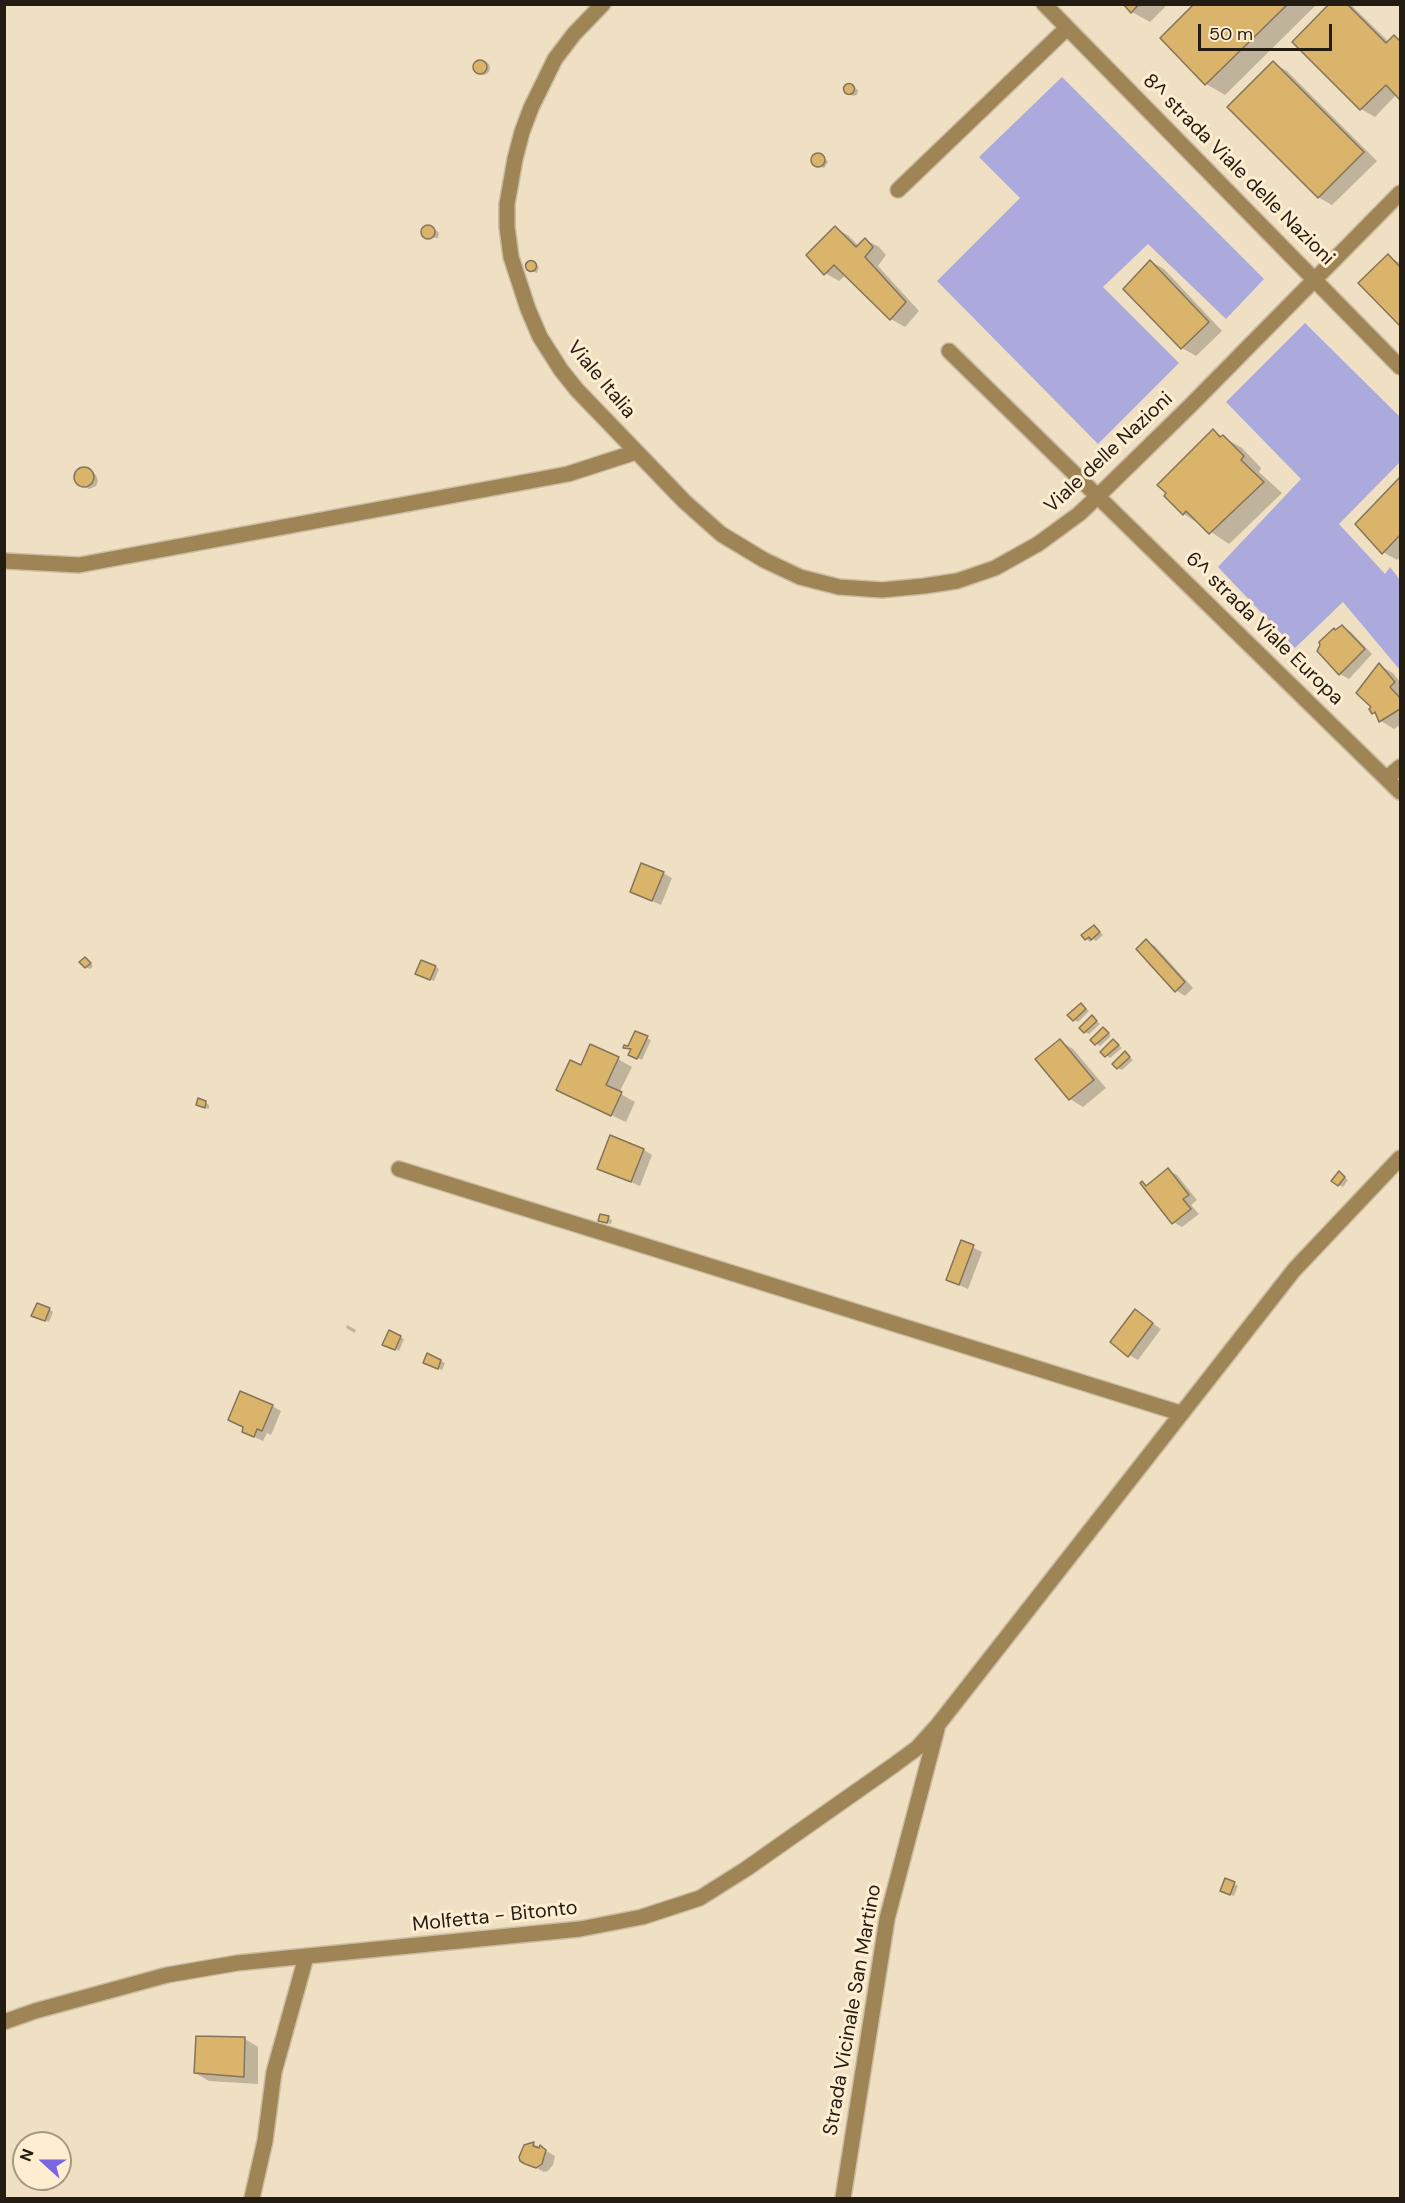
<!DOCTYPE html>
<style>
body{margin:0}
#map{position:relative;width:1405px;height:2203px;overflow:hidden;background:#f0e0c3;font-family:"DM Sans",sans-serif}
canvas{display:block}
.frame{position:absolute;inset:0;border:6px solid #221c12;pointer-events:none}
.north{position:absolute;left:12px;top:2131px;width:60px;height:60px;box-sizing:border-box;background:#feedd0;border:2px solid #a69984;border-radius:50%;rotate:291deg;font-size:16px;font-weight:700;line-height:24px;text-align:center;color:#221c12}
.north::after{content:'';display:block;margin:auto;width:21px;height:27px;background:#7a66e1;clip-path:polygon(50% 0,100% 100%,50% 72%,0 100%)}
.scale{position:absolute;left:1198px;top:24px;width:134px;height:27px;box-sizing:border-box;border:3px solid #221c12;border-top:0;padding-left:8px;font-size:18px;line-height:21px;white-space:nowrap;color:#221c12;-webkit-text-stroke:4px #feedd0;paint-order:stroke}
</style>
<div id="map">
<canvas width="1405" height="2203"></canvas>
<div class="frame"></div>
<div class="north">N</div>
<div class="scale">50 m</div>
</div>
<script>
const c = document.querySelector('canvas').getContext('2d');
c.lineJoin = 'round';
function fill(path, color) { c.fillStyle = color; c.fill(path, 'evenodd'); }
const shape = rows => new Path2D(rows.map(r => 'M' + r).join(''));
function stroke(path, color, width, dash) { c.strokeStyle = color; c.lineWidth = width; c.lineCap = dash ? 'butt' : 'round'; c.setLineDash(dash || []); c.stroke(path); }
function write(font, color, halo, rows, align = 'center') {
  c.font = font + ' "DM Sans",sans-serif'; c.lineWidth = 6; c.setLineDash([]); c.textBaseline = 'middle'; c.strokeStyle = halo; c.fillStyle = color; for (const [text, x, y, turn = 0] of rows) {
    c.save(); c.translate(x, y); c.rotate((+turn || 0) * Math.PI / 180); c.textAlign = isNaN(turn) ? turn : align; if (halo) c.strokeText(text, 0, 0); c.fillText(text, 0, 0); c.restore();
  }
}
fill(shape([
 [1062,77,1264,279,1226,319,1148,244,1103,287,1179,363,1098,444,937,281,1020,198,979,157],
 [1305,323,1400,417,1400,462,1339,524,1385,574,1390,567,1400,580,1400,670,1343,602,1295,648,1218,567,1301,479,1226,402]
]), '#aca9dc');
fill(shape([
 [1125,4,1168,4,1150,22,1132,12],
 [1196,4,1317,4,1225,95,1206,84,1162,38],
 [1331,4,1350,4,1389,42,1394,37,1400,40,1400,98,1397,94,1375,117,1361,109,1294,42],
 '476 68a7 7 0 1 1 14 0a7 7 0 1 1-14 0Z',
 [1273,63,1287,71,1377,161,1332,205,1318,197],
 [850,85,858,90,857,95,853,96,846,91,845,88],
 [822,155,828,162,824,168,815,164,813,160,814,156],
 [427,226,436,230,439,233,438,238,424,237,422,233,424,228],
 [835,228,849,236,859,246,866,240,879,247,886,255,878,266,919,311,905,327,891,319,846,275,839,281,825,273],
 [1388,256,1400,263,1400,324,1360,283],
 [1150,261,1164,269,1222,331,1196,356,1182,348],
 [532,262,539,267,537,273,529,270,527,265],
 [1213,431,1242,448,1261,468,1259,472,1282,493,1229,544,1184,514,1166,496],
 [86,469,96,475,98,481,96,486,89,489,78,484,76,477,79,471],
 [1400,480,1400,557,1397,560,1383,552,1357,524],
 [1342,627,1351,632,1372,654,1349,679,1340,674,1336,631],
 [1379,665,1393,673,1400,682,1400,725,1394,729,1381,721,1378,716,1373,713],
 [663,873,672,878,661,905,632,892],
 [1094,926,1103,935,1096,941,1093,939,1090,942,1083,936],
 [1146,941,1155,946,1193,988,1185,996,1176,990],
 [89,961,93,966,90,969,86,967],
 [435,967,439,969,434,981,421,976],
 [1081,1005,1089,1011,1078,1022,1074,1020],
 [1092,1017,1100,1024,1089,1034,1085,1032],
 [1107,1032,1111,1036,1100,1046,1092,1040],
 [635,1033,651,1040,642,1060,634,1056],
 [1060,1041,1073,1049,1106,1088,1083,1107,1070,1099],
 [1117,1044,1122,1048,1110,1058,1102,1052],
 [1125,1053,1133,1060,1122,1070,1118,1068],
 [618,1059,632,1067,619,1093,635,1102,626,1122,572,1097,581,1066],
 [205,1102,209,1105,209,1109,202,1107],
 [644,1150,652,1155,640,1186,599,1168],
 [1168,1170,1177,1175,1197,1200,1191,1205,1199,1214,1182,1227,1173,1222,1143,1183,1148,1186],
 [1343,1176,1348,1180,1343,1187,1339,1185],
 [608,1218,612,1220,611,1224,603,1222],
 [962,1242,982,1252,968,1289,948,1280],
 [49,1309,53,1312,49,1322,37,1317],
 [1135,1311,1161,1329,1138,1360,1129,1355],
 [347,1325,356,1330,355,1333,346,1328],
 [400,1337,404,1339,399,1351,388,1346],
 [427,1355,445,1363,442,1370,428,1364],
 [272,1406,281,1411,271,1435,267,1433,263,1441,252,1436,245,1428,230,1420],
 [1234,1884,1238,1886,1234,1896,1226,1893],
 [245,2039,258,2047,258,2084,209,2081,195,2073],
 [534,2144,555,2156,553,2165,548,2171,544,2172,531,2165,525,2146]
]), '#0003');
const building = shape([
 [1123,4,1139,4,1131,13,1123,4],
 [1194,4,1288,4,1205,85,1160,38,1194,4],
 [1329,4,1347,4,1386,43,1394,35,1400,41,1400,100,1386,85,1360,110,1292,42,1329,4],
 '473 67a7 7 0 1 1 14 0a7 7 0 1 1-14 0Z',
 [1273,61,1364,152,1318,198,1227,107,1273,61],
 '843.5 89a5.5 5.5 0 1 1 11 0a5.5 5.5 0 1 1-11 0Z',
 '811 160a7 7 0 1 1 14 0a7 7 0 1 1-14 0Z',
 '421 232a7 7 0 1 1 14 0a7 7 0 1 1-14 0Z',
 [835,226,856,247,865,238,873,247,865,257,906,302,890,320,834,265,824,275,806,255,835,226],
 [1388,254,1400,267,1400,326,1358,283,1388,254],
 [1150,260,1209,322,1181,349,1123,289,1150,260],
 '525.5 266a5.5 5.5 0 1 1 11 0a5.5 5.5 0 1 1-11 0Z',
 [1213,429,1220,437,1223,435,1244,456,1241,460,1264,482,1209,534,1186,511,1183,515,1164,496,1166,493,1157,485,1213,429],
 '74 477a10 10 0 1 1 20 0a10 10 0 1 1-20 0Z',
 [1400,477,1400,535,1382,554,1355,524,1400,477],
 [1342,625,1365,649,1339,675,1317,651,1320,645,1319,642,1334,628,1335,630,1342,625],
 [1379,663,1395,682,1390,687,1400,698,1400,709,1379,722,1375,712,1372,714,1369,709,1371,707,1356,693,1379,663],
 [641,863,664,872,652,901,630,892,641,863],
 [1094,925,1100,932,1091,940,1089,937,1085,940,1081,935,1094,925],
 [1146,939,1185,982,1175,992,1136,949,1146,939],
 [85,957,91,963,85,968,79,962,85,957],
 [421,960,436,966,430,980,415,974,421,960],
 [1081,1003,1086,1009,1073,1021,1067,1015,1081,1003],
 [1092,1015,1097,1021,1084,1033,1079,1028,1092,1015],
 [1103,1027,1109,1033,1095,1045,1090,1040,1103,1027],
 [635,1031,648,1036,637,1059,628,1055,631,1049,623,1048,624,1045,628,1046,635,1031],
 [1060,1039,1094,1080,1069,1100,1035,1059,1060,1039],
 [1113,1039,1119,1045,1105,1057,1100,1052,1113,1039],
 [590,1044,619,1057,606,1085,622,1092,611,1116,556,1090,570,1060,581,1065,590,1044],
 [1125,1051,1130,1057,1117,1069,1112,1064,1125,1051],
 [198,1098,206,1101,205,1108,196,1105,198,1098],
 [610,1135,644,1149,631,1182,597,1169,610,1135],
 [1168,1168,1189,1195,1183,1199,1191,1209,1172,1224,1140,1183,1142,1181,1146,1186,1168,1168],
 [1339,1171,1345,1177,1338,1186,1331,1181,1339,1171],
 [600,1214,609,1216,607,1223,598,1221,600,1214],
 [961,1240,974,1245,959,1285,946,1280,961,1240],
 [37,1303,50,1308,45,1321,31,1316,37,1303],
 [1135,1309,1153,1323,1128,1357,1110,1342,1135,1309],
 [389,1330,401,1336,395,1350,382,1345,389,1330],
 [427,1353,441,1360,438,1369,423,1363,427,1353],
 [240,1391,273,1405,262,1431,257,1429,254,1437,242,1432,243,1427,228,1420,240,1391],
 [1225,1878,1235,1882,1230,1895,1220,1891,1225,1878],
 [196,2036,245,2037,244,2077,194,2073,196,2036],
 [534,2142,533,2146,539,2148,540,2145,546,2150,542,2164,536,2168,525,2164,520,2161,519,2157,524,2145,534,2142]
]);
fill(building, '#dab46b');
stroke(building, '#83745a', 1.5);
const minor = shape([
 [603,4,574,34,555,59,531,108,522,132,515,159,507,204,507,227,511,257,528,309,540,337,561,370,577,390,685,502,721,534,764,560,800,577,839,587,882,590,924,586,957,581,995,568,1038,544,1079,514,1098,496,1191,405,1400,193],
 [1044,4,1400,367],
 [898,190,1067,28],
 [949,351,1400,792],
 [4,561,79,565,568,474,636,452],
 [1387,778,1400,767],
 [399,1169,1180,1413],
 [4,2022,35,2011,167,1975,237,1963,580,1929,642,1917,700,1898,746,1869,894,1765,917,1748,937,1726,1294,1270,1400,1158],
 [252,2198,265,2141,274,2072,306,1957],
 [843,2198,887,1919,937,1729]
]);
stroke(minor, '#cbbda3', 18);
stroke(minor, '#9f8555', 15);
write('20px', '#221c12', '#feedd0', [
 ["8^ strada Viale delle Nazioni",1238,170,45],
 ["Viale Italia",601,380,50],
 ["Viale delle Nazioni",1109,453,-43],
 ["6^ strada Viale Europa",1264,629,44],
 ["Molfetta - Bitonto",495,1917,-6],
 ["Strada Vicinale San Martino",853,2010,-80]
]);
</script>
